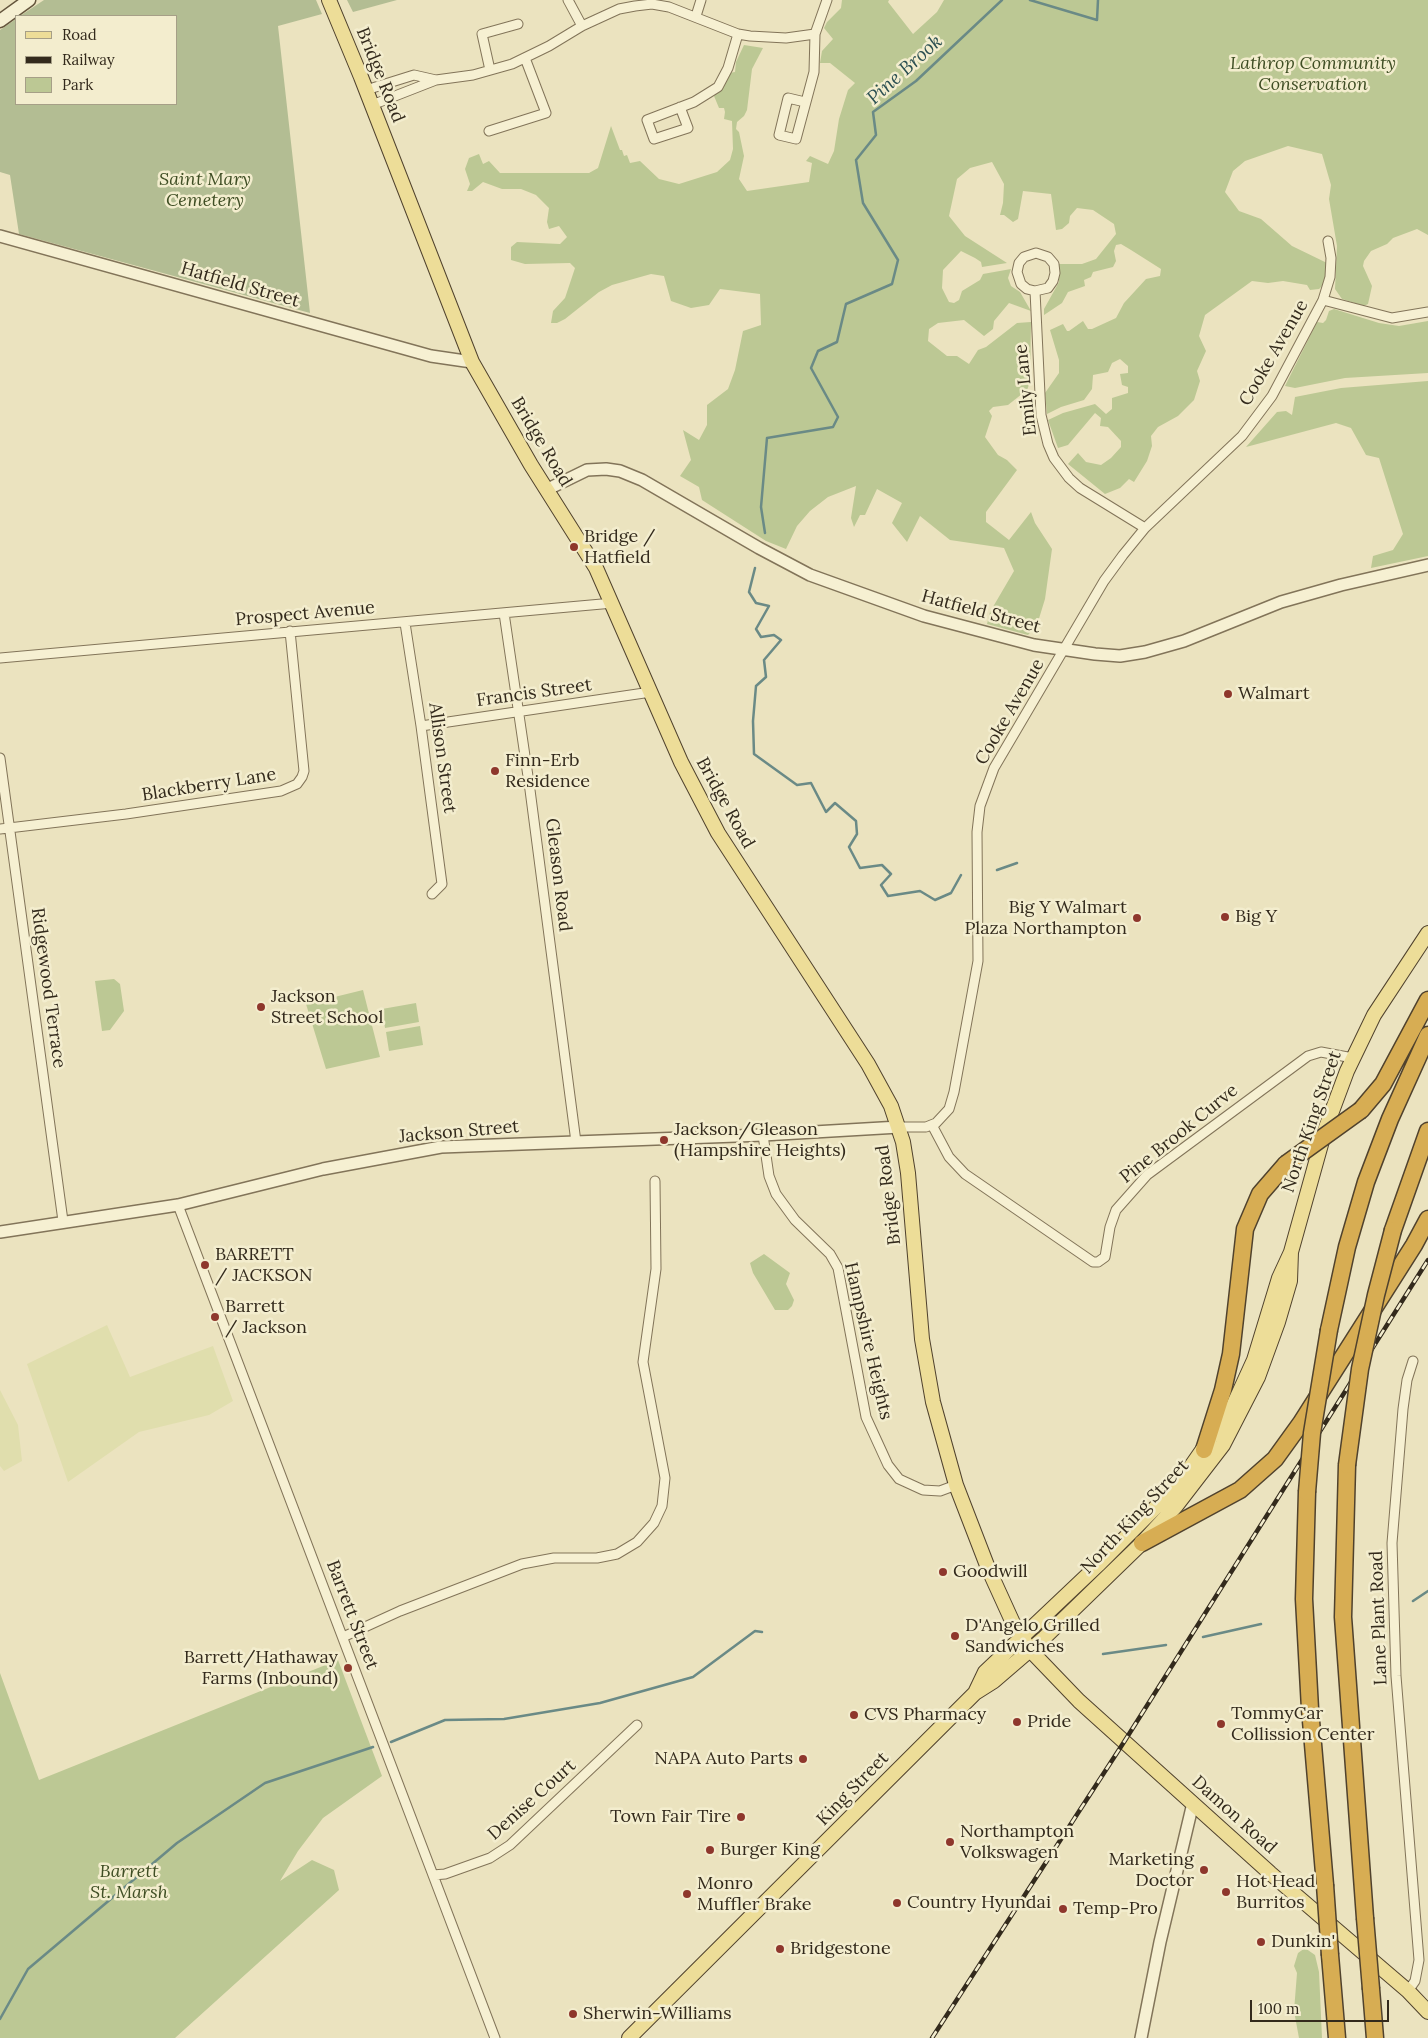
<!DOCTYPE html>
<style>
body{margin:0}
#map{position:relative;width:1428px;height:2038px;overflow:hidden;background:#ebe3bf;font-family:Lora,serif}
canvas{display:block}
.legend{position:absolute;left:15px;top:15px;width:162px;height:90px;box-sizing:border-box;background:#f3edce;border:1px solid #a69f87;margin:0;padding:6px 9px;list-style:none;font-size:15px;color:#332a1c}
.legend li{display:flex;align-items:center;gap:10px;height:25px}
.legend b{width:25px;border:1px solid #a69f87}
.scale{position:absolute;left:1250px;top:2000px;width:139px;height:22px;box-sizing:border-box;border:2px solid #332a1c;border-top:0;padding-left:6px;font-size:15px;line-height:18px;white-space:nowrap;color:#332a1c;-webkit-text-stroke:4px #f3edce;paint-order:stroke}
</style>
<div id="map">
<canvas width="1428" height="2038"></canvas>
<ul class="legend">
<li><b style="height:6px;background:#eddd98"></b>Road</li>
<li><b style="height:6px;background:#332a1c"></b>Railway</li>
<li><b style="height:14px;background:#bcc894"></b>Park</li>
</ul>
<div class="scale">100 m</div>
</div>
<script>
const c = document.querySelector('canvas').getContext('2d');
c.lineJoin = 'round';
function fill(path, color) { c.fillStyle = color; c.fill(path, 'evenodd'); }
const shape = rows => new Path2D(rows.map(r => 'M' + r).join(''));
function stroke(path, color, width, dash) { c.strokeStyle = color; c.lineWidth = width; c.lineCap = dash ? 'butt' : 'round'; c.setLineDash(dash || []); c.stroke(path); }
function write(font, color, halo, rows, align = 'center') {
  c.font = font + ' Lora,serif'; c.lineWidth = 5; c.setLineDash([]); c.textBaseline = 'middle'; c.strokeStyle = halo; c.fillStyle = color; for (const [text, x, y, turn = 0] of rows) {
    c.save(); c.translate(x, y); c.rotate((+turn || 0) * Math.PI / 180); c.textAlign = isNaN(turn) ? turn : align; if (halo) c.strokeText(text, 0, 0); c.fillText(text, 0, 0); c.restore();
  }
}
fill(shape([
 [107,1325,130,1377,213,1346,233,1401,209,1415,139,1432,68,1482,27,1364],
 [0,1390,18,1425,22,1461,4,1471,0,1466]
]), '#e0dead');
fill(shape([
 [842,0,889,0,888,2,913,34,937,12,944,0,1428,0,1428,235,1417,229,1393,238,1387,244,1371,251,1364,261,1363,266,1372,286,1368,304,1364,306,1342,299,1335,289,1337,246,1329,199,1331,185,1322,154,1288,146,1245,161,1233,171,1225,192,1239,211,1261,219,1292,246,1327,263,1328,271,1324,284,1319,289,1310,290,1307,285,1283,281,1268,283,1252,281,1205,315,1199,336,1206,351,1197,371,1200,381,1194,400,1178,416,1158,427,1151,436,1152,446,1147,461,1134,482,1129,479,1120,488,1105,494,1068,464,1078,453,1086,462,1101,465,1111,458,1121,447,1121,441,1108,427,1100,426,1101,418,1095,413,1068,445,1058,448,1048,420,1063,413,1095,404,1106,414,1112,409,1112,398,1128,393,1128,387,1122,385,1120,374,1128,373,1128,366,1120,359,1112,363,1108,372,1093,375,1092,389,1084,400,1061,407,1047,414,1045,393,1059,373,1059,360,1050,330,1063,324,1067,331,1069,331,1083,321,1088,329,1092,329,1116,318,1124,303,1146,279,1160,276,1161,269,1131,250,1121,244,1116,245,1114,251,1116,261,1113,267,1093,272,1091,277,1084,280,1085,286,1068,292,1062,303,1044,315,1044,309,1059,282,1058,264,1082,264,1096,259,1116,234,1114,224,1093,210,1077,208,1070,216,1069,223,1062,229,1056,230,1051,194,1023,191,1018,219,1013,222,1004,215,1000,215,1003,203,1004,184,992,162,970,168,957,179,949,216,965,236,1007,263,982,267,981,262,975,258,961,251,943,270,942,288,949,302,954,303,959,300,962,291,980,280,983,274,1011,269,1008,278,1011,286,1020,292,1031,311,1009,303,994,321,993,329,984,336,964,320,938,323,929,329,928,341,947,356,957,356,969,364,978,350,986,347,1017,323,1031,322,1030,382,1027,390,1008,405,993,407,989,411,992,416,985,437,998,455,1007,460,1017,470,986,512,986,522,1009,540,1031,512,1035,523,1052,549,1045,599,1037,625,1028,635,987,624,990,612,1014,571,1004,548,950,540,920,516,907,542,892,523,902,503,877,489,865,515,860,515,854,527,851,518,856,486,828,497,810,511,797,526,786,549,766,541,702,500,699,487,680,476,691,460,683,430,699,440,707,425,707,405,728,389,735,370,743,331,761,325,760,294,720,289,709,305,691,308,671,301,664,276,651,274,612,285,599,292,565,319,557,323,551,323,553,311,565,298,575,268,570,263,525,264,511,260,511,247,517,242,560,244,567,237,559,226,549,229,547,222,549,208,536,195,521,189,502,189,483,182,472,191,467,191,470,184,465,169,469,158,479,154,483,164,489,161,500,173,589,173,598,168,611,126,620,150,622,150,624,156,627,155,630,163,640,161,659,179,679,184,717,172,730,160,733,149,732,121,724,119,725,112,724,108,719,108,714,96,729,73,735,72,736,62,744,45,763,48,752,69,747,110,744,116,737,122,736,129,739,132,744,156,739,179,747,191,809,182,812,163,806,161,810,156,828,164,834,151,839,119,848,90,855,83,830,63,820,63,822,51,833,39,824,28,827,22,841,8],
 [1334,309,1379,323,1399,326,1428,321,1428,373,1345,378,1295,388,1285,386,1317,322,1323,323,1326,320,1329,311],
 [1428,381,1428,556,1371,568,1373,556,1393,550,1403,534,1379,458,1366,455,1351,428,1336,423,1246,447,1277,412,1286,411,1292,415,1295,397,1341,388],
 [114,979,120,984,124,1011,110,1030,102,1031,95,981],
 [363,990,380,1057,326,1069,306,1004],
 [416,1003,419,1022,385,1028,382,1009],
 [420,1026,423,1045,389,1051,386,1032],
 [764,1254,790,1273,786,1284,794,1300,792,1306,788,1310,775,1310,753,1273,750,1263],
 [338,1660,382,1776,323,1818,298,1851,280,1881,312,1860,334,1870,339,1890,175,2038,0,2038,0,1673,39,1780],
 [1305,1948,1315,1955,1319,1972,1322,2038,1299,2038,1294,2011,1297,1973,1294,1966,1298,1953]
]), '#bcc894');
fill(shape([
 [44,0,316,0,322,14,278,26,310,313,19,234,10,175,0,172,0,30,16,19,16,104,176,104,176,16,20,16],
 [347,0,397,0,353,12]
]), '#b3bd93');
stroke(shape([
 [1030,0,1097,20,1098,0],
 [765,533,761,507,767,438,833,427,838,417,811,368,818,351,837,342,846,304,892,284,898,260,863,203,856,160,876,135,873,112,916,81,1002,0],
 [755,568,749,592,756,603,769,606,756,629,761,637,774,635,781,640,764,660,766,677,756,686,753,721,754,754,797,785,811,783,826,812,835,803,856,821,857,834,849,847,860,868,882,865,891,874,881,885,888,896,920,891,935,900,951,893,961,875],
 [997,870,1017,863],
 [1413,1601,1428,1591],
 [1203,1637,1261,1624],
 [1103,1654,1166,1645],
 [391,1742,445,1720,504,1719,600,1703,693,1677,755,1631,762,1632],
 [0,2019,28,1969,177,1843,265,1783,373,1747]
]), '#6a8a86', 2.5);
const minor = shape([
 [568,0,582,26],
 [696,16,701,0],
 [490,70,482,34,518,24],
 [366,90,414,75,436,80],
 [805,102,788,98,779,135,796,139,814,72,815,34,827,0],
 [372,105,436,80,473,75,512,64,549,46,582,26,619,9,635,6,652,4,669,7,738,34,750,36,786,38,815,34],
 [680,107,688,128,654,139,647,120,694,102,718,87,728,68,738,34],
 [489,131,546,113,525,58],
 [1035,291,1027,289,1021,284,1017,272,1019,263,1024,257,1036,253,1048,257,1054,264,1055,273,1053,281,1048,288,1035,291,1041,415,1048,444,1054,458,1069,478,1080,488,1145,528],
 [1323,300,1392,318,1428,312],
 [504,613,530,790,576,1142],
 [405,623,421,726,442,884,432,894],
 [0,658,613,603],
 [421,726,651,692],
 [0,758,63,1221],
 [0,829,126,814,281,791,297,784,302,777,304,771,290,631],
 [932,1125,949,1157,965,1174,1093,1262,1098,1262,1105,1257,1110,1227,1116,1210,1147,1175,1308,1056,1321,1052,1353,1058],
 [899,1127,926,1127,936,1123,949,1109,954,1092,978,961,977,832,980,806,994,768,1104,581,1123,555,1145,528,1242,436,1272,396,1323,300,1330,277,1331,258,1328,241],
 [763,1135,769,1176,776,1194,795,1220,830,1254,838,1268,866,1417,888,1465,899,1479,923,1490,940,1491,956,1485],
 [178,1205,495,2038],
 [343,1637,400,1611,522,1564,554,1558,597,1558,617,1554,637,1542,654,1523,662,1506,665,1478,643,1362,656,1269,655,1181],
 [433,1875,445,1874,490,1858,510,1845,637,1725],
 [1408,1991,1415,1981,1419,1960,1396,1676,1392,1543,1403,1409,1407,1380,1413,1361]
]);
const tertiary = shape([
 [0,236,431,356,472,362],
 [548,489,587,470,606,469,620,471,642,480,759,548,810,575,924,616,1034,645,1095,654,1120,656,1145,652,1184,641,1281,602,1341,585,1428,565],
 [0,1232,178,1205,323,1169,441,1147,763,1135,899,1127],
 [1141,2038,1160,1942,1193,1803]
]);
const secondary = shape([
 [0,21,29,0]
]);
const primary = shape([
 [329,0,361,77,472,362,531,465,596,568,681,762,718,833,868,1064,891,1106,903,1142,908,1173,922,1339,933,1402,956,1485,988,1568,1013,1623,1030,1650,1079,1701,1270,1873,1408,1991,1428,2012],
 [975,1693,985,1672,1098,1565,1178,1485,1233,1406,1254,1360,1279,1278,1291,1252,1325,1130,1347,1071,1374,1015,1428,933],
 [629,2038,975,1693,994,1681,1044,1638,1142,1543,1176,1506,1223,1445,1258,1377,1278,1322,1290,1281,1291,1252]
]);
const motorway = shape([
 [1361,1110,1383,1084,1428,1000],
 [1393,1230,1428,1131],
 [1329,1330,1347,1247,1366,1182,1390,1119,1428,1035],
 [1204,1450,1223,1390,1231,1354,1245,1229,1260,1194,1286,1164],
 [1347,1465,1343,1617,1365,1918],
 [1307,1492,1304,1599,1310,1709,1325,1885],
 [1142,1543,1240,1490,1275,1459,1301,1423,1414,1245,1428,1219],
 [1330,1955,1337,2038],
 [1371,1989,1375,2038]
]);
stroke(minor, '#827459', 11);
stroke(tertiary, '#827459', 14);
stroke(secondary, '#64553c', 15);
stroke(primary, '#50422d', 16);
stroke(motorway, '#50422d', 19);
stroke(minor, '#f6f0d2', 9);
stroke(tertiary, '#f6f0d2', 11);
stroke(secondary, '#f6f0d2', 12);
stroke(primary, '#eddd98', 14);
stroke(motorway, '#d7ad53', 16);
const rail = shape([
 [932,2038,1124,1742,1428,1260]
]);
stroke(rail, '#332a1c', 4.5);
stroke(rail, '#f3edce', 2.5, [8]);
const motorwayBridge = shape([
 [1286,1164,1361,1110],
 [1347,1465,1360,1369,1376,1295,1393,1230],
 [1307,1492,1312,1433,1329,1330],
 [1325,1885,1330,1955],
 [1365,1918,1371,1989]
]);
stroke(motorwayBridge, '#50422d', 19, []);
stroke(motorwayBridge, '#d7ad53', 16);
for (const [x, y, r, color] of [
 [574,547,5,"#8e372c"],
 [1228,694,5,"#8e372c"],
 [495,771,5,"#8e372c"],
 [1225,917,5,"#8e372c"],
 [1137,918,5,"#8e372c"],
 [261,1007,5,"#8e372c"],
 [664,1140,5,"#8e372c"],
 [205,1265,5,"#8e372c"],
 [215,1317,5,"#8e372c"],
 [943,1572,5,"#8e372c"],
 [955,1636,5,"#8e372c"],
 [348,1668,5,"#8e372c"],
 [854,1715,5,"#8e372c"],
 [1017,1722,5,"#8e372c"],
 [1221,1724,5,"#8e372c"],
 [803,1759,5,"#8e372c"],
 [741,1817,5,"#8e372c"],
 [950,1842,5,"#8e372c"],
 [710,1850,5,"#8e372c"],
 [1204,1870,5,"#8e372c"],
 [1226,1892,5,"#8e372c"],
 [687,1894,5,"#8e372c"],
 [897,1903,5,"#8e372c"],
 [1063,1909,5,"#8e372c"],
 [1261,1942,5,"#8e372c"],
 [780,1949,5,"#8e372c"],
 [573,2014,5,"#8e372c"]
]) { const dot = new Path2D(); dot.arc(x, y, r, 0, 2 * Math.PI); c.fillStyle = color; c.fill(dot); stroke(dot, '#f3edce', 2); }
write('italic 18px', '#3f4e24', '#f3edce', [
 ["Lathrop Community",1313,64],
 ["Conservation",1313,85],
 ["Saint Mary",205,180],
 ["Cemetery",205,201],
 ["Barrett",129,1872],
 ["St. Marsh",129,1893]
]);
write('18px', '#332a1c', '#f3edce', [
 ["Bridge Road",380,75,68],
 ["Hatfield Street",240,285,16],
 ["Cooke Avenue",1274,353,-60],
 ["Emily Lane",1026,390,-96],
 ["Bridge Road",541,442,59],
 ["Hatfield Street",981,612,15],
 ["Prospect Avenue",305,614,-5],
 ["Francis Street",534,693,-8],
 ["Cooke Avenue",1010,712,-60],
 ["Allison Street",442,758,82],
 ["Blackberry Lane",209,785,-9],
 ["Bridge Road",725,803,61],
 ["Gleason Road",558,875,83],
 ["Ridgewood Terrace",48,988,82],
 ["North King Street",1312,1122,-71],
 ["Jackson Street",459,1132,-5],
 ["Pine Brook Curve",1179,1134,-39],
 ["Bridge Road",889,1195,-97],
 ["Hampshire Heights",868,1341,77],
 ["North King Street",1135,1517,-47],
 ["Barrett Street",352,1615,69],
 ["Lane Plant Road",1379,1618,-92],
 ["King Street",853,1789,-46],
 ["Denise Court",532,1800,-42],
 ["Damon Road",1234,1815,42]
]);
write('18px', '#332a1c', '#f3edce', [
 ["Bridge /",584,537],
 ["Hatfield",584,558],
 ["Walmart",1238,694],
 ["Finn-Erb",505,761],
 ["Residence",505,782],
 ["Big Y Walmart",1127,908,"right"],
 ["Plaza Northampton",1127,929,"right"],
 ["Big Y",1235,917],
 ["Jackson",271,997],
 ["Street School",271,1018],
 ["Jackson/Gleason",674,1130],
 ["(Hampshire Heights)",674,1151],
 ["BARRETT",215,1255],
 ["/ JACKSON",215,1276],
 ["Barrett",225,1307],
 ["/ Jackson",225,1328],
 ["Goodwill",953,1572],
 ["D'Angelo Grilled",965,1626],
 ["Sandwiches",965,1647],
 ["Barrett/Hathaway",338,1658,"right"],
 ["Farms (Inbound)",338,1679,"right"],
 ["TommyCar",1231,1714],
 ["Collission Center",1231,1735],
 ["CVS Pharmacy",864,1715],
 ["Pride",1027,1722],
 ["NAPA Auto Parts",793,1759,"right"],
 ["Town Fair Tire",731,1817,"right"],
 ["Northampton",960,1832],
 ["Volkswagen",960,1853],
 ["Burger King",720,1850],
 ["Marketing",1194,1860,"right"],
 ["Doctor",1194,1881,"right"],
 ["Hot Head",1236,1882],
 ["Burritos",1236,1903],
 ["Monro",697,1884],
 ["Muffler Brake",697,1905],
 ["Country Hyundai",907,1903],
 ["Temp-Pro",1073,1909],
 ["Dunkin'",1271,1942],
 ["Bridgestone",790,1949],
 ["Sherwin-Williams",583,2014]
], 'left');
write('italic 19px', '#2c5052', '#f3edce', [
 ["Pine Brook",905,70,-42]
]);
</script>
